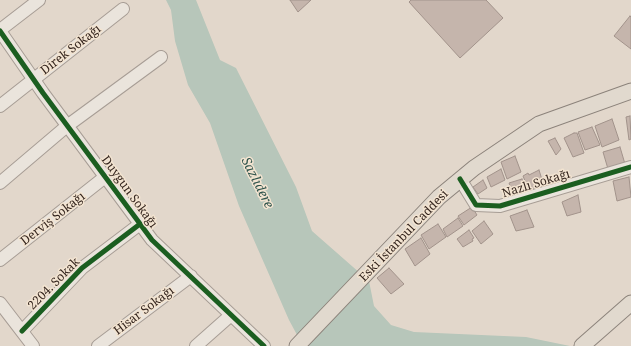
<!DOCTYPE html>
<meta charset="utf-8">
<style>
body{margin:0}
canvas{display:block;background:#e2d7cb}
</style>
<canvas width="631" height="346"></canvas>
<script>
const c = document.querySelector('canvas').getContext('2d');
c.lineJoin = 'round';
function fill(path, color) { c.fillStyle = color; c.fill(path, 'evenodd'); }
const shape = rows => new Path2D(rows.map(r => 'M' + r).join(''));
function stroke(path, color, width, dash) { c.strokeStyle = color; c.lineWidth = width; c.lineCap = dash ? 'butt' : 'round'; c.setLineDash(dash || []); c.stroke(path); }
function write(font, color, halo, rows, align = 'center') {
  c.font = font + ' "Noto Serif",serif'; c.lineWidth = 3; c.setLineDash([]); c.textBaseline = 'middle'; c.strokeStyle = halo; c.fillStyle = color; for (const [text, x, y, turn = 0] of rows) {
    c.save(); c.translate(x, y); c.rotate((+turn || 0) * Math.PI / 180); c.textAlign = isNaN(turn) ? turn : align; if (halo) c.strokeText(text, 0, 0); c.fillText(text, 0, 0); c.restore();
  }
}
fill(shape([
 [166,0,196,0,220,60,236,68,296,187,312,231,369,281,374,306,391,325,414,332,526,337,570,346,303,346,289,320,239,206,210,123,188,85,175,41,171,10]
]), '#b7c6ba');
const building = shape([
 [290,0,311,0,298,12,290,0],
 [411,0,486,0,503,18,460,58,409,2,411,0],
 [630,16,631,17,631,49,614,36,630,16],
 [630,116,631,139,629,140,626,117,630,116],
 [612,119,619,140,602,147,595,126,612,119],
 [592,127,600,145,585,150,578,132,592,127],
 [574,133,577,133,584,153,573,157,564,138,574,133],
 [555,138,561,149,556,155,548,141,555,138],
 [620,147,625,164,608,169,603,152,620,147],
 [515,156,521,172,507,179,501,162,515,156],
 [501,169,505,180,491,187,487,177,501,169],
 [539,170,544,186,530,193,523,176,528,173,529,175,539,170],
 [629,177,631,197,617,201,613,181,629,177],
 [522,179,527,193,515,198,509,183,522,179],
 [483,180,487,188,478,194,473,187,483,180],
 [578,195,581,212,567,216,562,202,578,195],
 [472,207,477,215,464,225,458,216,472,207],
 [527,210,534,227,516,231,510,216,527,210],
 [458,218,463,226,447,237,443,229,458,218],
 [484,221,493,234,481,244,472,231,484,221],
 [438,224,446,237,429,249,421,235,438,224],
 [469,230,474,238,472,239,473,241,463,247,457,239,469,230],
 [421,238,430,254,415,266,405,249,421,238],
 [389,268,404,284,391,294,377,278,389,268]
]);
fill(building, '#c5b5ac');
stroke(building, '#a2938b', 1);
const minor = shape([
 [0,30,39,0],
 [0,31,43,93,152,240,264,346],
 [0,106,123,9],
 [460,179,476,205,500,206,631,167],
 [0,183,67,126,161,57],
 [0,260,105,177],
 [0,303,33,346],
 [22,331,82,268,140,224],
 [98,346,191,276],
 [196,346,231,315]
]);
const major = shape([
 [297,346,439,197,474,168,539,124,631,91],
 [582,346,631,303]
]);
stroke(minor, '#a79d95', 14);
stroke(major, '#8c837b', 17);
stroke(minor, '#eae4dc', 12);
stroke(major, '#e1d9ce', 15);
stroke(shape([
 [0,31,43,93,152,240,264,346],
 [460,179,476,205,500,206,631,167],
 [22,331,82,268,140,224]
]), '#1b5e20', 5);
write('12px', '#34251e', '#f3e4d1', [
 ["Direk Sokağı",71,50,-38],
 ["Nazlı Sokağı",536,184,-17],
 ["Duygun Sokağı",129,192,54],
 ["Derviş Sokağı",53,219,-38],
 ["Eski İstanbul Caddesi",404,236,-46],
 ["2204. Sokak",54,284,-45],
 ["Hisar Sokağı",144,311,-37]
]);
write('italic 13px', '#2e534b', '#f3e4d1', [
 ["Sazlıdere",257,183,63]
]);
</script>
